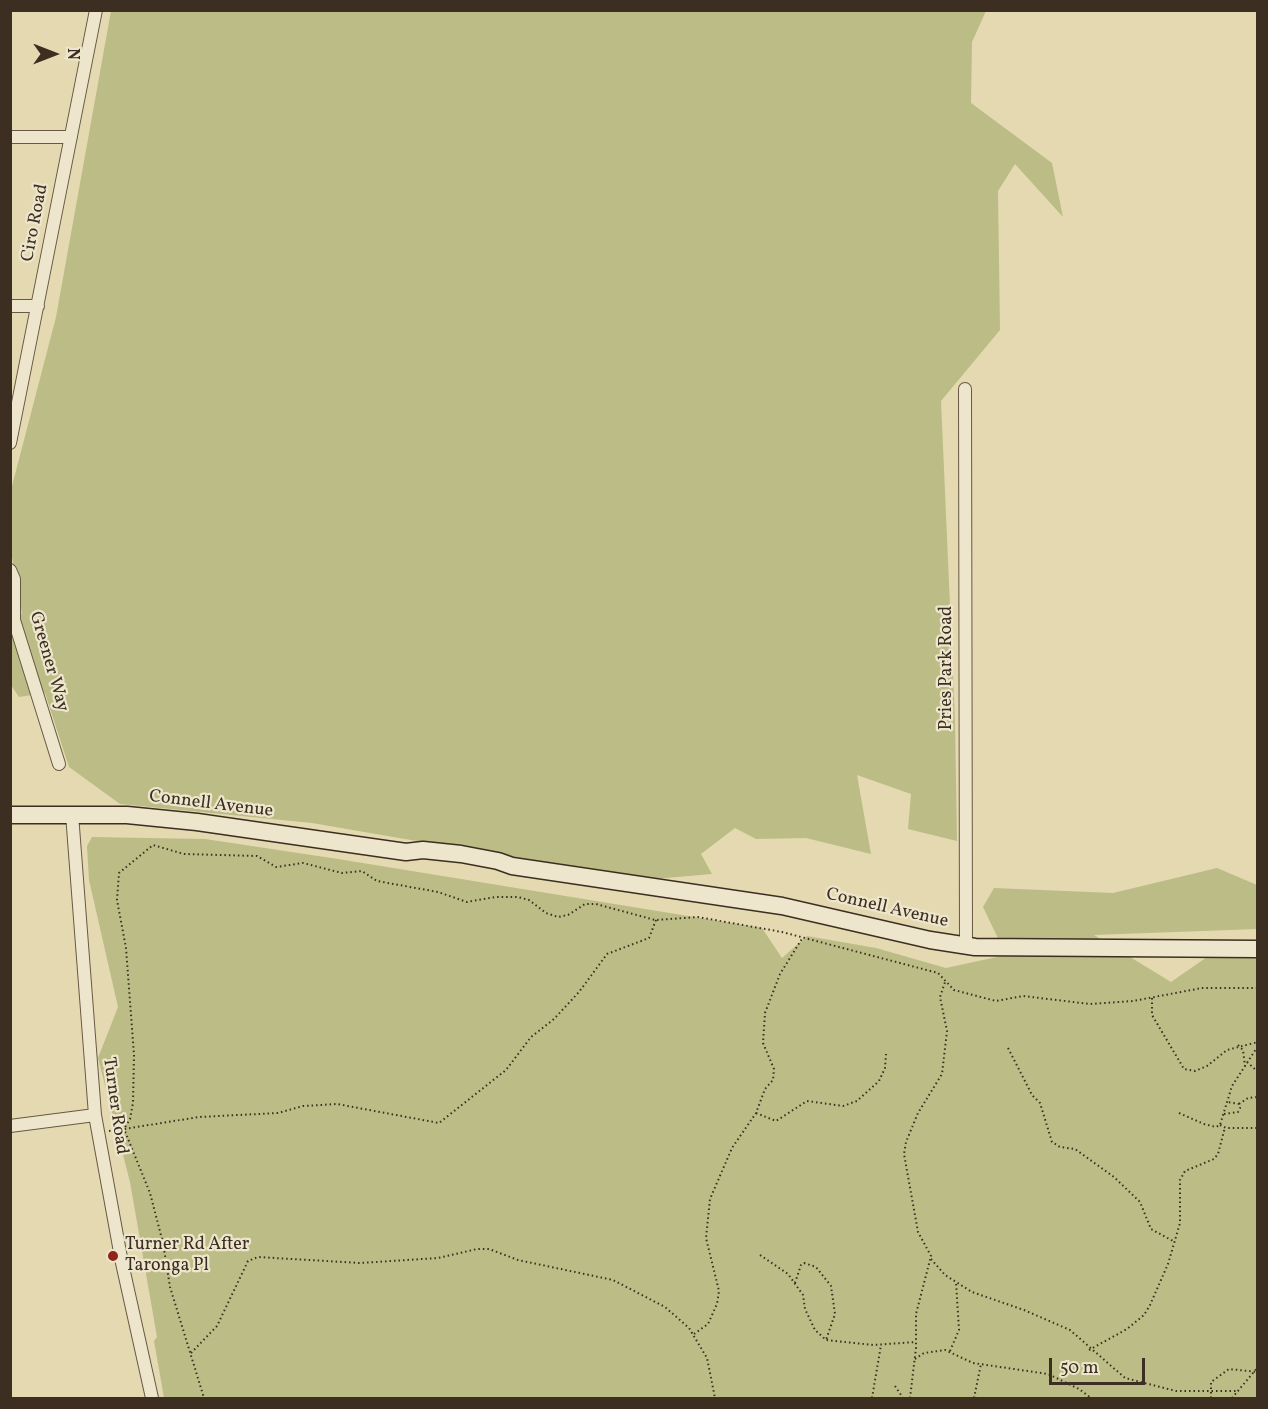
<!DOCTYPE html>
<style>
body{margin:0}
#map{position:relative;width:1268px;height:1409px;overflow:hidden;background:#e4d9b1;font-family:Vollkorn,serif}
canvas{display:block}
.frame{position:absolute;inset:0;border:12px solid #3c2e21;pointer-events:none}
.north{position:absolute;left:24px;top:24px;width:60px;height:60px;-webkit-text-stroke:4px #ede6cc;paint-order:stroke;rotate:90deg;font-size:16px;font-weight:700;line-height:24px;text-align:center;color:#3c2e21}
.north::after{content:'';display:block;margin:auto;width:21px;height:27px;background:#3c2e21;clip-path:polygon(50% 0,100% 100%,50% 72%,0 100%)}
.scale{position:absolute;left:1049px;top:1358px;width:96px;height:27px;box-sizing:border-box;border:3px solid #3c2e21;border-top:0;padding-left:8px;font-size:18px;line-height:21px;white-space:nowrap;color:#3c2e21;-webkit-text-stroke:4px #ede6cc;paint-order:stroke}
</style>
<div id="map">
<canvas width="1268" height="1409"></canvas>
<div class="frame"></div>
<div class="north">N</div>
<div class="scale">50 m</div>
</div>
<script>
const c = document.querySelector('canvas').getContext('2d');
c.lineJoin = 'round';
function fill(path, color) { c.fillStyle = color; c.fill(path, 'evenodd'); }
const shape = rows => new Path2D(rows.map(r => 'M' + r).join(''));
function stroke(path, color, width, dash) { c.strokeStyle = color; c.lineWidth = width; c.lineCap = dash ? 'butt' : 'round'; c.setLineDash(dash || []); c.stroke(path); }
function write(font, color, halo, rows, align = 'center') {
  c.font = font + ' Vollkorn,serif'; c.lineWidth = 4.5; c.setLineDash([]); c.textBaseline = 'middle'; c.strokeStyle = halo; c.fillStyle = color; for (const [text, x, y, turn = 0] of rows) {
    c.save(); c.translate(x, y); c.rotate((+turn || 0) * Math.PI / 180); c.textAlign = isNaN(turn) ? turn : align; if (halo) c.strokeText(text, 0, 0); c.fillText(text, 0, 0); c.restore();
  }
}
fill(shape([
 [111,11,986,11,972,42,971,103,1052,163,1063,217,1015,164,998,191,1000,330,941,401,955,719,957,841,908,829,911,794,857,775,871,854,806,838,756,839,735,828,701,854,712,874,643,880,312,823,120,804,69,767,45,693,19,697,11,685,11,619,22,614,11,551,11,490,56,317],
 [92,837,205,839,338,859,762,928,782,958,807,936,876,948,946,968,1006,955,983,907,994,888,1113,893,1217,868,1257,885,1257,929,1094,935,1171,982,1207,957,1257,958,1257,1398,164,1398,154,1341,157,1337,130,1182,98,1058,118,1007,89,880,87,846]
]), '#bcbc86');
const street = shape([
 [10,137,71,137],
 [10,306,38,306],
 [965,389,966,946],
 [10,443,96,10],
 [10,570,14,579,14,620,59,764],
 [72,814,95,1115,122,1263,152,1398],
 [10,1126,95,1115]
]);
const secondary = shape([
 [10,815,127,815,197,822,406,852,423,850,461,854,498,861,512,866,782,906,930,940,975,947,1258,949]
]);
stroke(street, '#665945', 14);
stroke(secondary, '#3c2e21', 19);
stroke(shape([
 [656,920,649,938,607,954,579,992,554,1019,531,1037,506,1070,439,1123,337,1104,303,1106,278,1113,199,1117,124,1129,130,1119,133,1103,134,1055,126,948,117,900,119,873,153,845,184,854,257,856,276,867,303,863,342,873,362,871,377,881,438,892,467,902,495,897,518,897,529,900,546,913,558,917,568,915,585,904,596,904,655,920,656,920,698,917,782,932,938,973,954,990,996,1001,1023,996,1090,1004,1133,1001,1202,988,1258,988],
 [1152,998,1152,1015,1184,1069,1195,1071,1207,1066,1227,1050,1258,1042],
 [1238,1045,1243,1050,1245,1066,1258,1046],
 [1008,1048,1032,1095,1040,1103,1052,1142,1060,1147,1075,1149,1114,1177,1140,1202,1151,1229,1173,1241],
 [1247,1062,1258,1072],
 [1239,1104,1248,1098,1258,1097],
 [756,1113,776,1121,807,1101,843,1106,857,1101,879,1081,885,1068,886,1054],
 [1179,1113,1204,1124,1216,1127,1220,1125,1232,1086,1245,1066],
 [1224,1114,1238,1112,1240,1108,1239,1104,1227,1102],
 [1220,1125,1226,1128,1258,1128],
 [109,1131,124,1129,150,1193,163,1243,170,1287,204,1398],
 [760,1255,788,1274,803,1295,805,1309,815,1330,826,1340,873,1345,916,1342],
 [931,1259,945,1275,972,1292,1024,1310,1070,1330,1125,1378,1176,1391,1239,1391],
 [795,1283,801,1265,804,1263,816,1267,831,1286,835,1314,826,1340],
 [694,1334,708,1324,717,1304,719,1291,706,1238,710,1199,732,1148,756,1113,765,1089,773,1080,774,1069,763,1043,765,1013,780,974,803,937],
 [1089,1350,1127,1329,1144,1315,1150,1305,1168,1264,1180,1223,1180,1180,1185,1171,1214,1159,1218,1154,1225,1127],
 [950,1351,959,1330,956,1282],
 [191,1353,217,1326,248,1261,258,1257,360,1263,438,1258,477,1249,489,1249,518,1260,613,1280,665,1307,689,1328,707,1358,715,1398],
 [915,1359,924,1353,945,1350,973,1363,1048,1374,1079,1389,1091,1398],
 [895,1386,903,1398],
 [872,1398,881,1345],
 [910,1398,916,1348,916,1314,931,1256,918,1232,904,1154,906,1142,918,1113,942,1074,947,1031,940,997,945,982],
 [974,1398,981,1364],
 [1211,1398,1211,1382,1229,1369,1258,1372],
 [1232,1398,1258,1367]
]), '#3c2e21', 2, [1.5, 3]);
stroke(street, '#ede6cc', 12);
stroke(secondary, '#ede6cc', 16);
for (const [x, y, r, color] of [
 [113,1256,6,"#8f2418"]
]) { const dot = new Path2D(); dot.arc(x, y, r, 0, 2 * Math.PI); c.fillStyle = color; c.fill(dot); stroke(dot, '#ede6cc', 2); }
write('18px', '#3c2e21', '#ede6cc', [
 ["Ciro Road",36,223,-79],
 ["Greener Way",48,662,74],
 ["Pries Park Road",948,668,-90],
 ["Connell Avenue",211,805,7],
 ["Connell Avenue",887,909,13],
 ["Turner Road",114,1106,82]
]);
write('18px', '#3c2e21', '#ede6cc', [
 ["Turner Rd After",125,1246],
 ["Taronga Pl",125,1267]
], 'left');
</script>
